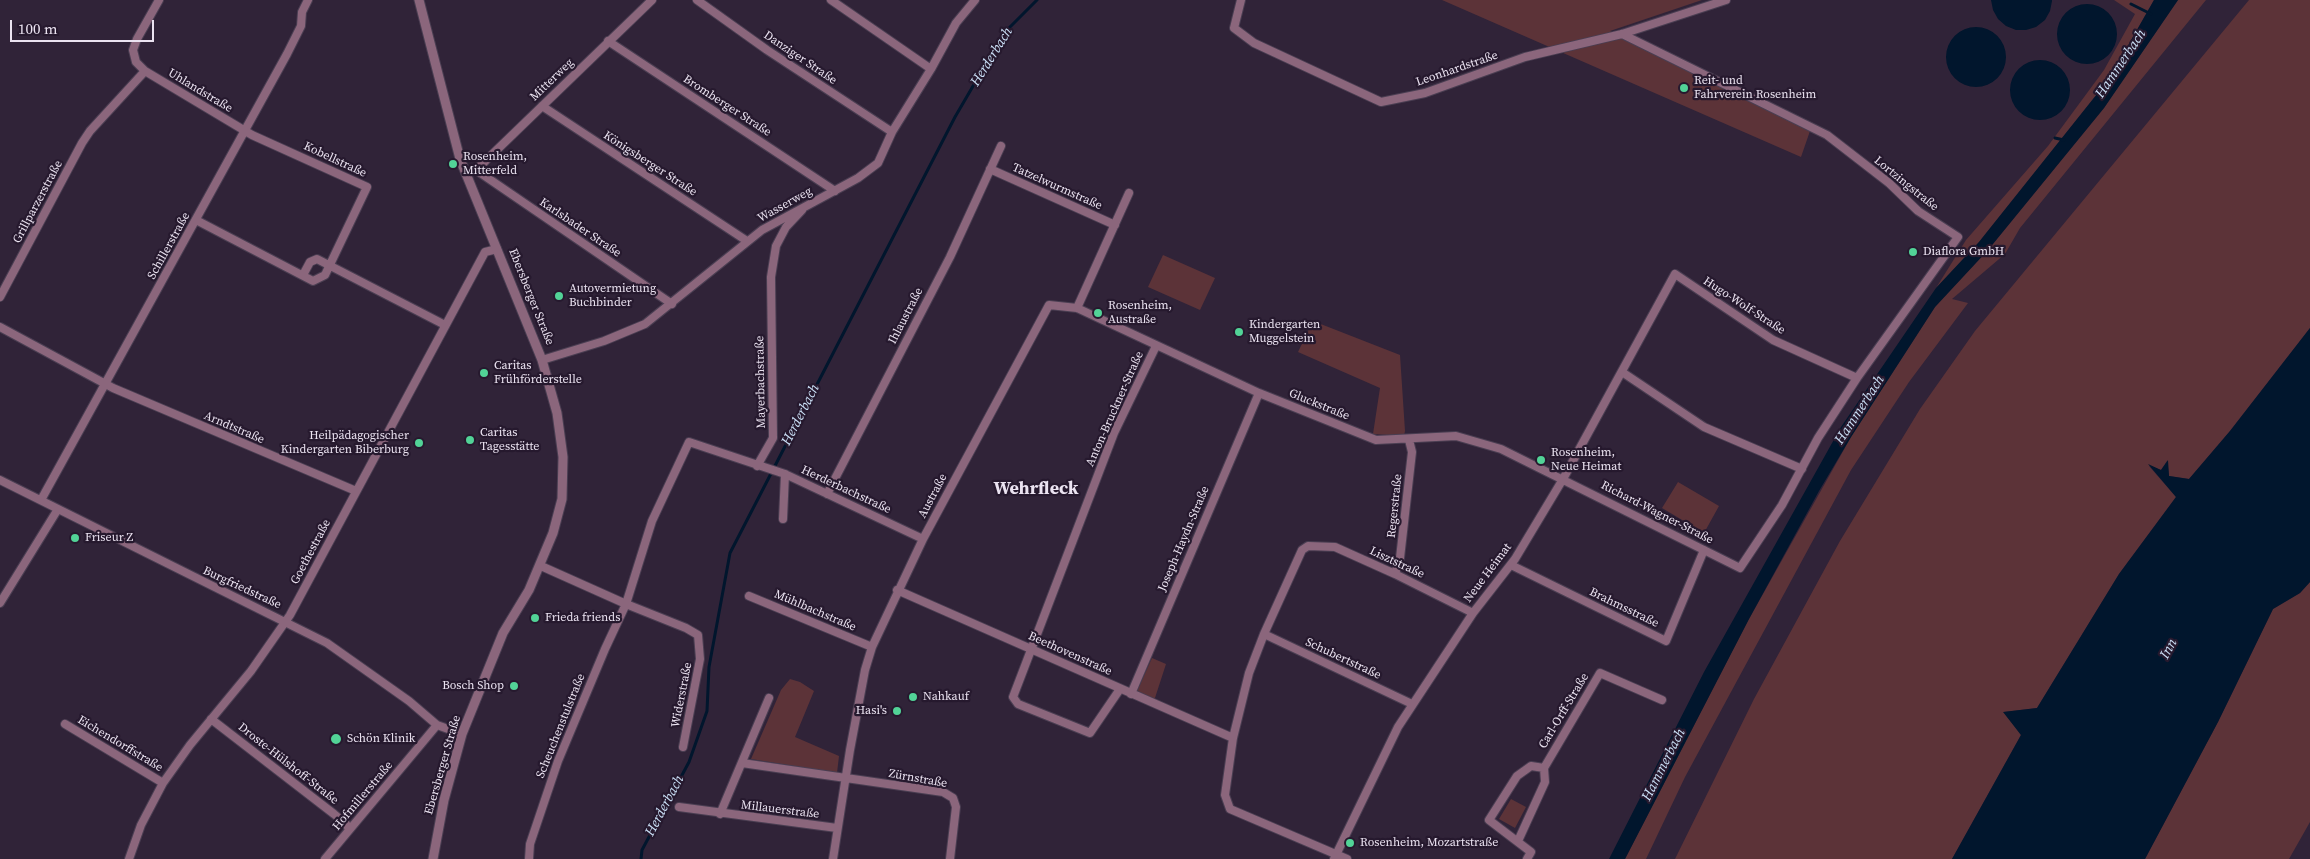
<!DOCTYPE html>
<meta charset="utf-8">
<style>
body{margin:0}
#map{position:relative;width:2310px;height:859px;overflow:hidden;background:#302338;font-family:"Source Serif 4",serif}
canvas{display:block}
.scale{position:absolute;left:10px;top:20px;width:144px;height:22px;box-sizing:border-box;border:2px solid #ebe3f1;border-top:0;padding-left:6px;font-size:15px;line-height:18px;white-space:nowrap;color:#ebe3f1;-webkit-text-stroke:4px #26192e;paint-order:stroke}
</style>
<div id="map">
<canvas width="2310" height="859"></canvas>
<div class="scale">100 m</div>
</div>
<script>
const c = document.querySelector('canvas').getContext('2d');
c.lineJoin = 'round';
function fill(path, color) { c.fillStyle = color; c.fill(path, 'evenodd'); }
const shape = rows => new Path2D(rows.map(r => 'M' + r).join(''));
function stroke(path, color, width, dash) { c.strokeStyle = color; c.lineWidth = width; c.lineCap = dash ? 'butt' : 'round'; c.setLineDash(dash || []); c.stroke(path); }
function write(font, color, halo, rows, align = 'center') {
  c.font = font + ' "Source Serif 4",serif'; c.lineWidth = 4.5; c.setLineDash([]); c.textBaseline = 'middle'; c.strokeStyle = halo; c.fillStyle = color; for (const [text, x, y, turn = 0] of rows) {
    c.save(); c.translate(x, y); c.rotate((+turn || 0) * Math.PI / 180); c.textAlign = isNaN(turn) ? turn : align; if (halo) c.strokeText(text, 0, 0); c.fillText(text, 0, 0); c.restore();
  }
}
fill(shape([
 [1442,0,1702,0,1610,31,1810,131,1801,157],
 [2114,0,2154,0,2109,79,1979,242,1936,288,1966,240,2048,146,2104,70,2135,14],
 [2178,0,2206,0,2020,228,2005,254,1952,299,1968,303,1909,382,1851,470,1685,777,1646,859,1625,859,1749,619,1851,437,1935,307,1988,250,2104,108],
 [2249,0,2310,0,2310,328,2230,431,2189,479,2169,476,2167,461,2161,470,2149,466,2176,497,2119,574,2037,708,2004,712,2021,735,1952,859,1675,859,1754,699,1840,541,1920,409,1975,331],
 [1163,255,1215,278,1200,310,1148,287],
 [1313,321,1400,355,1405,431,1404,436,1373,434,1380,388,1298,352],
 [1678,482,1719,506,1704,533,1662,508],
 [2310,582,2310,822,2289,859,2145,859,2218,722,2273,609,2300,593],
 [1152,658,1166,664,1154,701,1137,691],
 [790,679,800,682,814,691,795,737,839,756,837,773,751,759,781,690],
 [1511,799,1526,807,1515,828,1499,819]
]), '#5c3338');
fill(shape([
 [1991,0,2052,0,2052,1,2050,11,2045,20,2036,27,2026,30,2016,30,2006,26,1998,19,1993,10],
 [2154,0,2178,0,2104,108,1988,250,1935,307,1851,437,1819,491,1749,619,1625,859,1609,859,1704,672,1841,427,1936,288,1979,242,2109,79],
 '2057 34a30 30 0 1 1 60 0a30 30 0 1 1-60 0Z',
 '1946 57a30 30 0 1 1 60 0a30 30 0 1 1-60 0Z',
 '2010 90a30 30 0 1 1 60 0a30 30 0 1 1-60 0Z',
 [2310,328,2310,582,2300,593,2273,609,2218,722,2145,859,1952,859,2021,735,2003,712,2037,708,2119,574,2176,497,2148,464,2161,470,2168,460,2169,476,2189,479,2230,431]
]), '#01162d');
stroke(shape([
 [2131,4,2151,14],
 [2055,138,2064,140],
 [641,859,642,850,689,762,707,711,709,667,730,553,955,117,1004,33,1037,0]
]), '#01162d', 3);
const minor = shape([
 [159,0,137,39,133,50,136,62,145,71,252,135,367,187,325,275,313,281,196,220],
 [697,0,767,50,892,132],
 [831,0,931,69],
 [1241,0,1234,28,1254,43,1381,102,1425,93,1525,57,1622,34,1726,0],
 [608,41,835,191],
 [542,106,747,241],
 [990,169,1115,225],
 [476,170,672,304],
 [467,174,476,170,652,0],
 [303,275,310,262,317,259,445,325],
 [0,297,82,143,90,131,145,71],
 [1077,308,1129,193],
 [0,327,113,388,356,491],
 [542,360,604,341,645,324,762,230,858,178,878,163,892,132,931,69,956,23,975,0],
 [1622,372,1704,427,1802,469],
 [757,466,773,438,771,277,776,246,786,227,802,210],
 [0,480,327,643,409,701,437,725,462,734],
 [827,494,950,257,1001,146],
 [41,500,287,54,301,26,302,12,308,0],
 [783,519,785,474],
 [1511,565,1666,641,1704,550],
 [541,566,626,604,686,628,698,635,700,659,683,747],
 [1395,574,1400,558,1412,452,1409,440],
 [897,590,1233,738],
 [749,596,872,647],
 [0,603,58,509],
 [1264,634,1412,704],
 [1120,689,1090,733,1018,704,1013,697,1114,433,1156,346],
 [1131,694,1259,393],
 [211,719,334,814,346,824,349,829],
 [65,724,163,783],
 [742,763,943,792,953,798,956,807,950,859],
 [1544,768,1600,673,1662,700],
 [679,807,837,828],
 [720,814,769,698],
 [1518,841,1545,782,1544,768,1531,766,1517,776,1489,820,1531,852,1527,859],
 [129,859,141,825,163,783,190,745,251,671,290,615,485,252,497,249],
 [325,859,437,725],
 [529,859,530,844,558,761,605,649,626,604,652,521,689,442,785,474,923,539],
 [833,859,850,750,865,670,872,647,923,539,1049,305,1077,308,1259,393,1376,440,1456,436,1501,449,1740,568,1782,505,1818,438,1857,378,1958,237,1918,211,1889,183,1827,135,1622,34],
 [1334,859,1398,727,1473,613,1515,559,1563,479,1675,274,1773,340,1857,378],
 [1347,859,1230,809,1225,795,1233,738,1249,673,1264,634,1302,550,1308,546,1335,547,1395,574,1473,613]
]);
const tertiary = shape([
 [419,0,460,159,542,360,557,413,563,457,562,499,553,533,529,590,503,633,462,734,444,800,433,859]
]);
stroke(minor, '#4a3e52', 10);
stroke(tertiary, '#4a3e52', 11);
stroke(minor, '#8b667c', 8);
stroke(tertiary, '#8b667c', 9);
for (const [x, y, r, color] of [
 [1684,88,5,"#52d397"],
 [453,164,5,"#52d397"],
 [1913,252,5,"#52d397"],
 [559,296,5,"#52d397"],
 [1098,313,5,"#52d397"],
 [1239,332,5,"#52d397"],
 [484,373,5,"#52d397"],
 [470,440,5,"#52d397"],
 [419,443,5,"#52d397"],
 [1541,460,5,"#52d397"],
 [75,538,5,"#52d397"],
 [535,618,5,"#52d397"],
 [514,686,5,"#52d397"],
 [913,697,5,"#52d397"],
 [897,711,5,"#52d397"],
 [336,739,6,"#52d397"],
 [1350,843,5,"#52d397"]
]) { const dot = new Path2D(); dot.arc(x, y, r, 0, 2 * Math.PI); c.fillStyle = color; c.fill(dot); stroke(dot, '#26192e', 2); }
write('12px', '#ebe3f1', '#26192e', [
 ["Danziger Straße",800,58,34],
 ["Leonhardstraße",1457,69,-19],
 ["Mitterweg",552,80,-44],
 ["Uhlandstraße",200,91,31],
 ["Bromberger Straße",727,106,33],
 ["Kobellstraße",335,160,25],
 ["Königsberger Straße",650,164,33],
 ["Lortzingstraße",1906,184,39],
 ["Tatzelwurmstraße",1057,187,24],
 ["Grillparzerstraße",38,202,-62],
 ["Wasserweg",785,205,-29],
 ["Karlsbader Straße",580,228,34],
 ["Schillerstraße",169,246,-61],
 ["Ebersberger Straße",531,297,68],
 ["Hugo-Wolf-Straße",1744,306,33],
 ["Ihlaustraße",906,316,-63],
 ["Mayerbachstraße",761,382,-91],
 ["Gluckstraße",1319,405,22],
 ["Anton-Bruckner-Straße",1115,409,-66],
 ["Arndtstraße",234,428,23],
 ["Herderbachstraße",846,490,25],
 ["Austraße",933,496,-62],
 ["Regerstraße",1395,506,-84],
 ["Richard-Wagner-Straße",1657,513,27],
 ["Joseph-Haydn-Straße",1184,539,-67],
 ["Goethestraße",311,552,-62],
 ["Lisztstraße",1397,563,25],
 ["Neue Heimat",1488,573,-53],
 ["Burgfriedstraße",242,588,25],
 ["Brahmsstraße",1624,608,26],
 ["Mühlbachstraße",815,611,23],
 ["Beethovenstraße",1070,654,24],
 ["Schubertstraße",1343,659,25],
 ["Widerstraße",682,695,-79],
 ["Carl-Orff-Straße",1564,711,-59],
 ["Scheuchenstulstraße",561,726,-68],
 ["Eichendorffstraße",120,744,31],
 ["Droste-Hülshoff-Straße",288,764,38],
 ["Ebersberger Straße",443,765,-74],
 ["Zürnstraße",918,779,10],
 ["Hofmillerstraße",363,796,-50],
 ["Millauerstraße",780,810,7]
]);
write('12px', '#ebe3f1', '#26192e', [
 ["Reit- und",1694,81],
 ["Fahrverein Rosenheim",1694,95],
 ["Rosenheim,",463,157],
 ["Mitterfeld",463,171],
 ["Diaflora GmbH",1923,252],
 ["Autovermietung",569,289],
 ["Buchbinder",569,303],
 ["Rosenheim,",1108,306],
 ["Austraße",1108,320],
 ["Kindergarten",1249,325],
 ["Muggelstein",1249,339],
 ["Caritas",494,366],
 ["Frühförderstelle",494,380],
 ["Caritas",480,433],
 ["Tagesstätte",480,447],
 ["Heilpädagogischer",409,436,"right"],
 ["Kindergarten Biberburg",409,450,"right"],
 ["Rosenheim,",1551,453],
 ["Neue Heimat",1551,467],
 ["Friseur Z",85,538],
 ["Frieda friends",545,618],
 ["Bosch Shop",504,686,"right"],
 ["Nahkauf",923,697],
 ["Hasi's",887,711,"right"],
 ["Schön Klinik",347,739],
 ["Rosenheim, Mozartstraße",1360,843]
], 'left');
write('italic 14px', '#cce1f8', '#26192e', [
 ["Herderbach",992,57,-58],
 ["Hammerbach",2121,64,-56],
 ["Hammerbach",1860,410,-57],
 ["Herderbach",801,415,-63],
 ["Inn",2169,649,-61],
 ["Hammerbach",1664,765,-63],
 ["Herderbach",665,806,-62]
]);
write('bold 18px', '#ebe3f1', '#26192e', [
 ["Wehrfleck",1036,489]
]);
</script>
